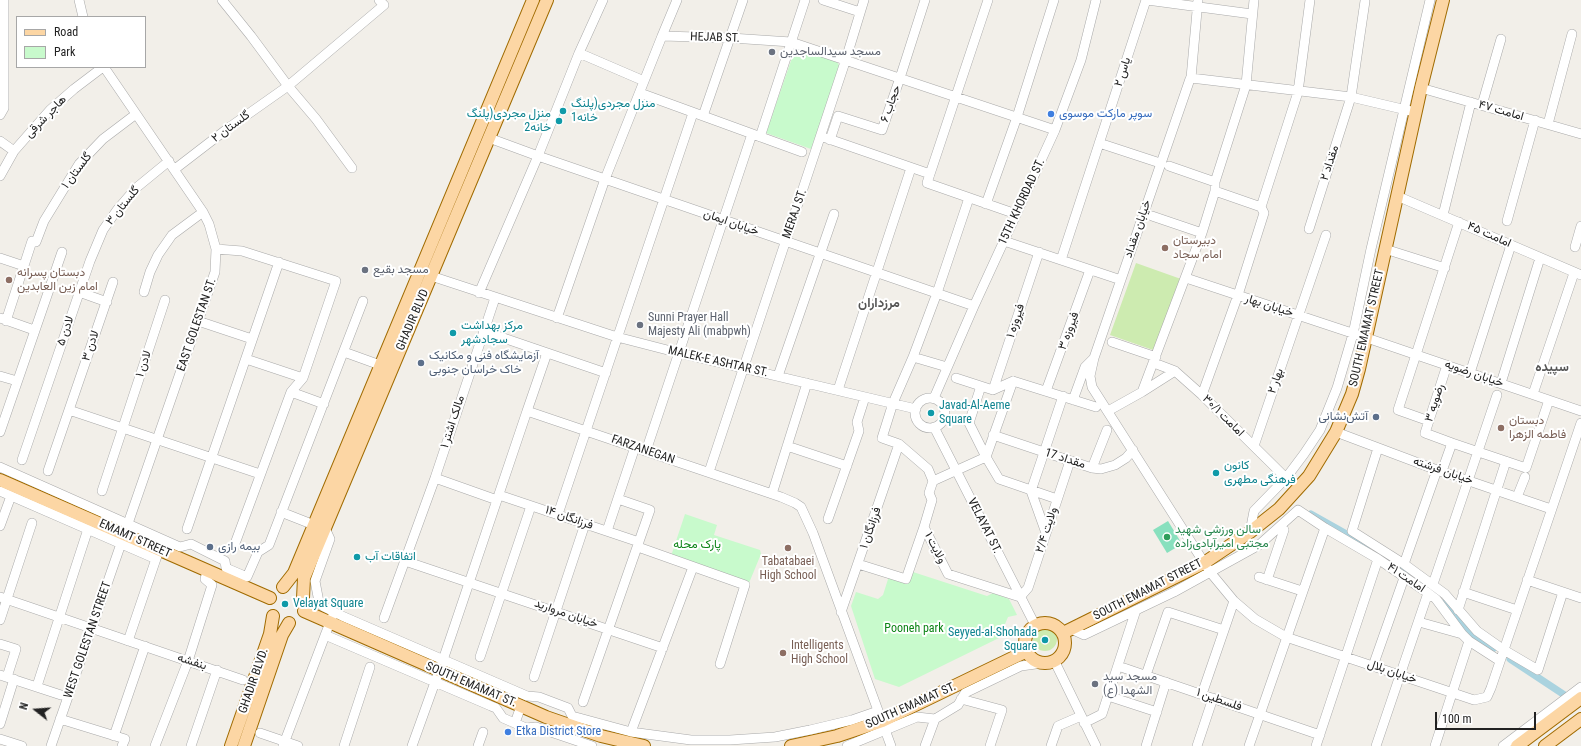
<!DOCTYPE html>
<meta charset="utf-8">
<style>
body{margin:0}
#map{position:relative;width:1581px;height:746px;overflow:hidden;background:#f2efe9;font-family:"Roboto Condensed",sans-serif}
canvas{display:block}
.legend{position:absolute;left:16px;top:16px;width:130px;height:52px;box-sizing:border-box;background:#fff;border:1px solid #a7a7a7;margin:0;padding:5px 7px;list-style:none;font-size:12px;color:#222}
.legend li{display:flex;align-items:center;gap:8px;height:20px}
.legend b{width:20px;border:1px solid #a7a7a7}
.north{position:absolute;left:16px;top:690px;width:40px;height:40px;-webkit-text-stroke:3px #fff;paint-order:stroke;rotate:287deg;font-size:11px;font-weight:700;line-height:16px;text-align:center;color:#222}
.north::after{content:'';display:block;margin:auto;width:14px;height:18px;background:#222;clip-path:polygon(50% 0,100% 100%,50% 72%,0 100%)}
.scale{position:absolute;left:1435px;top:712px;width:101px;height:18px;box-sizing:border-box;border:2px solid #222;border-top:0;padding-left:5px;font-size:12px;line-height:14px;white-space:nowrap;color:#222;-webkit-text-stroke:3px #fff;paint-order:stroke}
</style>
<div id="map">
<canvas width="1581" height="746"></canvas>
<ul class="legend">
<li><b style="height:5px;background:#fcd6a4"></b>Road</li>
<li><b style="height:11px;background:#c8facc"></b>Park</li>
</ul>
<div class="north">N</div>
<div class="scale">100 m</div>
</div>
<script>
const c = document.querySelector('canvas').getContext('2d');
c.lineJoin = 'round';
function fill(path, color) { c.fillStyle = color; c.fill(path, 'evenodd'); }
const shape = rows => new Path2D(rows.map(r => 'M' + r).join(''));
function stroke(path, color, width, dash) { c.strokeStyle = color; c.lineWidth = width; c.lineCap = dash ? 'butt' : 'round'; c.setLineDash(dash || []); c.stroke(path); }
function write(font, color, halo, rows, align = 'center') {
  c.font = font + ' "Roboto Condensed",Vazirmatn,sans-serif'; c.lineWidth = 4; c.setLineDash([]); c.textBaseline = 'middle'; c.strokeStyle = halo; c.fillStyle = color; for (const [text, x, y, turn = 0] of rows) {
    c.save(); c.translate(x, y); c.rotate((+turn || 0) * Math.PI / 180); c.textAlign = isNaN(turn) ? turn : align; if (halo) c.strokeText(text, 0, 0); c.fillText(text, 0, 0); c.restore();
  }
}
fill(shape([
 [1136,263,1181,279,1156,351,1110,335],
 '1033 639a12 12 0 1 1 24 0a12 12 0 1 1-24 0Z'
]), '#cdebb0');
fill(shape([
 [803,48,836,60,840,67,811,149,766,133,794,52],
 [685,514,717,525,714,535,760,550,761,554,749,583,747,583,671,556],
 [913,572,987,596,993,593,1009,599,1017,615,1008,617,999,638,899,687,875,679,851,606,856,592,878,599,883,595,889,576,909,583]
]), '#c8facc');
fill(shape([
 [1168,521,1182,544,1167,553,1153,530]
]), '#88e0be');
stroke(shape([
 [1311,514,1368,546],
 [1388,559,1410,573],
 [1444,603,1476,637,1494,648],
 [1510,659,1566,696]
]), '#aad3df', 7);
const minor = shape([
 [79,0,83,17],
 [222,0,251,36,288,86,316,119,352,168],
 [823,0,860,12],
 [988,0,927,183,1016,214],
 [1147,0,1252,14],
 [662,36,677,0],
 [579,53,644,81],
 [1191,78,1198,0],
 [1421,88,1581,134],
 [640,93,802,152],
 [1482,105,1501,39],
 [1415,112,1351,97,1191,78,1190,79,1094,358,1090,376,1092,387,1210,572,1234,601,1255,619,1286,637,1474,700,1487,697,1491,688,1581,423],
 [0,115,4,108,4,0],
 [703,116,743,0],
 [1548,124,1572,34],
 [760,137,805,0],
 [489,138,538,156,974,306],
 [826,138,930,174],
 [830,140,838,116,882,130,900,78,925,0],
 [0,141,14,151],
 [1099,143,1160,163],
 [1169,166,1215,182],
 [175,169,227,129,288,86,384,5,379,0],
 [0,176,14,151,50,110,74,89,103,67],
 [1397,196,1581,275],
 [986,204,1017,117,1054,0],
 [1261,207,1298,92,1310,0],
 [1443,215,1471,102],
 [1152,216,1202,233],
 [1507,221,1535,120],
 [1309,229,1351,97,1365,1],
 [1004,241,1121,280],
 [36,242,44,221,79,164,103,139,136,114],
 [1575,247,1581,226],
 [216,249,242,251,336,281,303,378,291,392,233,549],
 [1385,249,1445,268],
 [0,258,24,266],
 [1061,260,1146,0],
 [431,276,617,337,679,353,916,409],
 [1186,278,1367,338,1581,411],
 [79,292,107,302],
 [144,292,150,272,158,255,172,235,203,212],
 [479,293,538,156,579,53,603,0],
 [0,318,34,330],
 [557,318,605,179,662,36,731,38,791,42,1055,130],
 [6,321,32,241],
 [198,321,252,339],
 [483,331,606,373],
 [1112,342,1156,357],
 [344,352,380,365],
 [913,357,947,367],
 [246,359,303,378],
 [1154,363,1175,371,1202,395,1286,478],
 [1447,365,1425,433,1452,443,1526,468,1549,400],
 [1470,373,1511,245],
 [0,376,17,381],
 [778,376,834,214],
 [956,378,993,390,1013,381],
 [1013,381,1096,407],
 [1501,383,1540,258],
 [981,386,969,423,986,457,999,479,1057,499],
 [838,390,911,168],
 [993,390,1039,252],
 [1046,391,1090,270],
 [291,392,324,404],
 [1142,392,1202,233,1215,191,1215,182,1246,85,1254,0],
 [1533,394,1574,273],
 [1202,395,1238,295,1264,213,1261,207,1215,191],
 [934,398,974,306,1055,130,1081,60,1096,0],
 '915 413a15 15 0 1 1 30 0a15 15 0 1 1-30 0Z',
 [1073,400,1085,367,1093,359],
 [69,410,260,474],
 [527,411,547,353],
 [1108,411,1142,392,1175,371],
 [1429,421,1398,410,1459,222],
 [934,427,1035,625],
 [0,432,62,252],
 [1336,432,1437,470,1551,509],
 [993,435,1092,468,1101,469,1115,465,1126,458,1133,450],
 [787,446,847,466],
 [1254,446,1326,235],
 [1378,448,1352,531,1404,564,1445,594,1477,631,1504,650,1538,670,1563,592],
 [646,451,752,134],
 [986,457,1013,381],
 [22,460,90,261,103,230,117,210,136,188,169,161],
 [0,467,180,547,191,544,225,561,226,568,247,577,258,552,269,545,363,301],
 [1092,468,1107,430],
 [48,471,113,282],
 [1442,471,1452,443],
 [709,472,846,59,864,0],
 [435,478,497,500],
 [933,481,986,457],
 [0,491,156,559],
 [102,491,165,300],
 [772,494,807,383],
 [499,495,639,542],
 [1517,497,1525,477],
 [281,512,314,525],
 [558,514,693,113],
 [828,519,859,431,857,422,865,397],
 [0,526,11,496],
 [924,527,932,500,929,493,933,481,928,469,899,444,882,438,893,403,913,357,937,293,969,198],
 [325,528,330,539,315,581,319,602,324,607,342,616,527,696,539,697,568,708,572,716,631,732,691,740,730,740,775,737,810,730,852,720,878,711],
 [187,529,279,262],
 [607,531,635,447],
 [1250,532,1254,511,1286,478,1304,454,1320,430,1337,388,1353,334,1371,249,1430,0],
 [1046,533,1031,491,1063,396],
 [638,547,745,585,720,664],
 [405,561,663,648],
 [858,564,906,579,924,527,948,574,1020,597,1028,588,1070,461],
 [1404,564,1437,470],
 [1259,577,1302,591],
 [1267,580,1284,530,1279,528],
 [1527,580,1581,598],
 [1433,584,1497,395],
 [1463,592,1517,610],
 [0,597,243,680],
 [1458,610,1506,461],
 [841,612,899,444],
 [384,618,435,478,495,298],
 [0,620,32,523],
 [1419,622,1462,634],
 [1071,629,1084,635,1174,592,1259,545,1298,510,1325,528,1378,559,1428,593,1436,599,1462,634,1469,641,1500,661],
 [325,635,491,706,496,708,503,718,526,728,536,727,592,746],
 [128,641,158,553],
 [0,644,16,649,7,677],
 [480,657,531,506],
 [1054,660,1096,746],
 [1118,666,1320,735],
 [1373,666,1404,578],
 [0,675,61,695],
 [1146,675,1168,612,1224,630],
 [534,677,585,524],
 [37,686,88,529],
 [1202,694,1234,601],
 [1108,696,1157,712],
 [961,699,1002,710,990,746],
 [583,702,650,510,618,499],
 [60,719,125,739,122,746],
 [515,723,521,706],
 [1084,723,1102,714,1136,610],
 [0,724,14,679],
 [631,732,693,567],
 [260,733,298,746],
 [114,736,145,646],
 [0,739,22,746],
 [51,746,215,272,216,249,209,224,203,212,104,67],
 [155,746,188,661,212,585,205,579,207,571],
 [191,746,217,670],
 [283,746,332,617],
 [344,746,370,667],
 [412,746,443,660,527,411,781,497,795,503,801,507,813,533,891,746],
 [478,746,483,732],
 [847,746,917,717,935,719,958,705,965,693,1021,666,1043,663],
 [925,746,935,719],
 [1051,746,1058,726,1081,716],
 [1146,746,1166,682],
 [1197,746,1213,698],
 [1249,746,1325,528],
 [1316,746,1378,559],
 [1376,746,1428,593],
 [1435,746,1469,641],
 [1503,746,1581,687]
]);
const major = shape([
 [0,480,270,598],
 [283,587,294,573,533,0],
 [303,598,304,578,547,0],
 [304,611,546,717,601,736,644,746],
 '1025 643a20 20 0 1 1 40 0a20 20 0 1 1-40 0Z',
 [1063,633,1204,563,1250,532,1279,509,1309,476,1328,445,1336,432,1352,394,1359,369,1421,88,1443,0],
 [231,746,270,634,273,616],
 [244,746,282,635,289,623],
 [791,746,837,736,882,721,1027,651],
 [1517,746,1581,698],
 [1545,746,1581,719]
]);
stroke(minor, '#a9a9a9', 10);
stroke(major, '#a06b00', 14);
stroke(minor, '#fff', 9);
stroke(major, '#fcd6a4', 12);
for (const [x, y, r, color] of [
 [772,52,4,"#6b7280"],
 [563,111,4,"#0f9aa8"],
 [1051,114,4,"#3f7fe0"],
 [559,121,4,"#0f9aa8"],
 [1165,248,4,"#8d6e63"],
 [365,270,4,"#6b7280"],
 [9,280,4,"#8d6e63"],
 [640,325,4,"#6b7280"],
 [453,333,4,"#0f9aa8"],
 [421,363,4,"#5c6f8a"],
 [931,413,4,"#0f9aa8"],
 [1376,417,4,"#5c6f8a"],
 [1501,428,4,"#8d6e63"],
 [1216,473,4,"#0f9aa8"],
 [1167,537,4,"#2e9e5b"],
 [210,547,4,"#5c6f8a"],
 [788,548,4,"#8d6e63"],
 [357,557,4,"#0f9aa8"],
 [285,604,4,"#0f9aa8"],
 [1045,640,4,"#0f9aa8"],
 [783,653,4,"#8d6e63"],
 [1095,684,4,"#6b7280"],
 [508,732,4,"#3f7fe0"]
]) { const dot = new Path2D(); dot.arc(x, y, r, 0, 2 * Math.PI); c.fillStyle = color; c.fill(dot); stroke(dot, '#fff', 1.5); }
write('12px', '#222', '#fff', [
 ["HEJAB ST.",715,38,2],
 ["یاس ۲",1123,72,-72],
 ["حجاب ۶",891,104,-70],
 ["امامت ۴۷",1501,111,16],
 ["هاجر شرقی",46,117,-46],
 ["گلستان ۲",231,127,-36],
 ["مقداد ۲",1330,163,-72],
 ["گلستان ۱",77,171,-53],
 ["15TH KHORDAD ST.",1022,202,-65],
 ["گلستان ۳",123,206,-51],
 ["MERAJ ST.",795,214,-71],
 ["خیابان ایمان",731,223,19],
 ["خیابان مقداد",1138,229,-71],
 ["امامت ۴۵",1489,235,24],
 ["خیابان بهار",1269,306,18],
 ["GHADIR BLVD",413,320,-67],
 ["فیروزه ۱",1016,321,-72],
 ["EAST GOLESTAN ST.",197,325,-71],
 ["SOUTH EMAMAT STREET",1367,328,-77],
 ["لادن ۵",66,331,-71],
 ["فیروزه ۳",1069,331,-70],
 ["لادن ۳",91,346,-71],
 ["MALEK-E ASHTAR ST.",718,362,13],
 ["لادن ۱",144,364,-72],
 ["خیابان رضویه",1474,374,19],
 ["بهار ۲",1276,381,-71],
 ["رضویه ۳",1435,403,-72],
 ["امامت ۳۰/۱",1223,416,45],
 ["مالک اشتر ۱",453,422,-72],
 ["FARZANEGAN",643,450,19],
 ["مقداد 17",1065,459,18],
 ["خیابان فرشته",1443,471,19],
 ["فرزانگان ۱۴",569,518,19],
 ["VELAYAT ST.",984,526,63],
 ["فرزانگان ۱",871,528,-71],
 ["ولایت ۲/۴",1047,530,-72],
 ["EMAMT STREET",135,539,24],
 ["ولایت ۱",935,548,63],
 ["امامت ۴۱",1406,578,34],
 ["SOUTH EMAMAT STREET",1148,590,-27],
 ["خیابان مروارید",566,614,19],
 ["WEST GOLESTAN STREET",88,640,-71],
 ["بنفشه",192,662,18],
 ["خیابان بلال",1392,672,19],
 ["GHADIR BLVD.",254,681,-71],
 ["SOUTH EMAMAT ST.",471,685,23],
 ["فلسطین ۱",1219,700,19],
 ["SOUTH EMAMAT ST.",911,706,-24]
]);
write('12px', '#5b616d', '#fff', [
 ["مسجد سیدالساجدین",780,52],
 ["مسجد بقیع",373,270],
 ["Sunni Prayer Hall",648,318],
 ["Majesty Ali (mabpwh)",648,332],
 ["مسجد سید",1103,677],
 ["الشهدا (ع)",1103,691]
], 'left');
write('12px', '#0d838f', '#fff', [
 ["منزل مجردی(پلنگ",571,104],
 ["خانه1",571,118],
 ["منزل مجردی(پلنگ",551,114,"right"],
 ["خانه2",551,128,"right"],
 ["مرکز بهداشت",461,326],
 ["سجادشهر",461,340],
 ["Javad-Al-Aeme",939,406],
 ["Square",939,420],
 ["کانون",1224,466],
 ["فرهنگی مطهری",1224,480],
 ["اتفاقات آب",365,557],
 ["Velayat Square",293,604],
 ["Seyyed-al-Shohada",1037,633,"right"],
 ["Square",1037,647,"right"]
], 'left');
write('12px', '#366cbe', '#fff', [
 ["سوپر مارکت موسوی",1059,114],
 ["Etka District Store",516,732]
], 'left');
write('12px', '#785e54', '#fff', [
 ["دبیرستان",1173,241],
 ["امام سجاد",1173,255],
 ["دبستان پسرانه",17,273],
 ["امام زین العابدین",17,287],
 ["دبستان",1509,421],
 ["فاطمه الزهرا",1509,435],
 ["Tabatabaei",788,562,"center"],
 ["High School",788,576,"center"],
 ["Intelligents",791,646],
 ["High School",791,660]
], 'left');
write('12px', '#4e5e75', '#fff', [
 ["آزمایشگاه فنی و مکانیک",429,356],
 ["خاک خراسان جنوبی",429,370],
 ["آتش‌نشانی",1368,417,"right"],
 ["بیمه رازی",218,547]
], 'left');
write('12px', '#27864d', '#fff', [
 ["سالن ورزشی شهید",1175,530],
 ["مجتبی امیرآبادی‌زاده",1175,544]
], 'left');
write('12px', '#0c8416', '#fff', [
 ["پارک محله",697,545],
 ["Pooneh park",914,629]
]);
write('bold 13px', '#555', '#fff', [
 ["مرزداران",879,304],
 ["سپیده",1552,368]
]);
</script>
